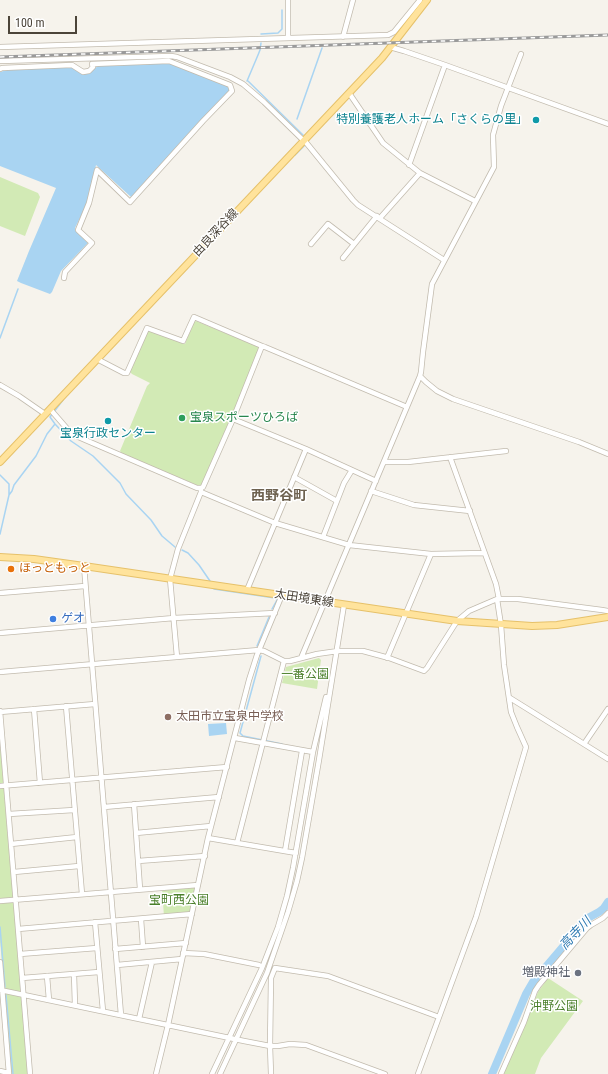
<!DOCTYPE html>
<meta charset="utf-8">
<style>
body{margin:0}
#map{position:relative;width:608px;height:1074px;overflow:hidden;background:#f6f3ec;font-family:"Roboto Condensed",sans-serif}
canvas{display:block}
.scale{position:absolute;left:8px;top:16px;width:69px;height:18px;box-sizing:border-box;border:2px solid #4b4439;border-top:0;padding-left:5px;font-size:12px;line-height:14px;white-space:nowrap;color:#4b4439;-webkit-text-stroke:3px #fff;paint-order:stroke}
</style>
<div id="map">
<canvas width="608" height="1074"></canvas>
<div class="scale">100 m</div>
</div>
<script>
const c = document.querySelector('canvas').getContext('2d');
c.lineJoin = 'round';
function fill(path, color) { c.fillStyle = color; c.fill(path, 'evenodd'); }
const shape = rows => new Path2D(rows.map(r => 'M' + r).join(''));
function stroke(path, color, width, dash) { c.strokeStyle = color; c.lineWidth = width; c.lineCap = dash ? 'butt' : 'round'; c.setLineDash(dash || []); c.stroke(path); }
function write(font, color, halo, rows, align = 'center') {
  c.font = font + ' "Roboto Condensed","Noto Sans JP",sans-serif'; c.lineWidth = 3; c.setLineDash([]); c.textBaseline = 'middle'; c.strokeStyle = halo; c.fillStyle = color; for (const [text, x, y, turn = 0] of rows) {
    c.save(); c.translate(x, y); c.rotate((+turn || 0) * Math.PI / 180); c.textAlign = isNaN(turn) ? turn : align; if (halo) c.strokeText(text, 0, 0); c.fillText(text, 0, 0); c.restore();
  }
}
fill(shape([
 [0,177,38,193,40,197,25,236,0,226],
 [196,321,259,347,260,349,202,485,199,486,122,454,120,451,147,386,150,383,132,374,130,372,148,331,150,330,185,344,194,322],
 [319,658,321,660,317,689,282,683,286,667],
 [0,743,28,1074,11,1074,0,940],
 [198,885,192,914,164,917,162,888],
 [548,978,583,1001,541,1058,535,1074,503,1074,526,1022,538,992]
]), '#d2eab5');
fill(shape([
 [170,63,229,85,231,90,131,197,96,165,88,202,75,228,76,231,88,243,61,271,52,292,50,294,21,283,17,281,29,251,56,188,0,166,0,72,7,70,72,67,83,73,92,71,95,68,100,65],
 [226,723,227,734,209,736,208,724]
]), '#a9d4f2');
stroke(shape([
 [261,34,278,33,282,29,282,10],
 [247,81,258,55,260,50,261,43],
 [248,81,303,135],
 [297,119,322,48],
 [295,155,304,146],
 [0,338,18,289],
 [63,400,50,417,55,424,71,441,93,456,120,483,126,494,151,520,162,536,175,547],
 [0,475,9,484,9,495,0,534],
 [9,495,12,491,14,485,36,456,47,434,55,424],
 [182,550,188,553,199,565,210,581],
 [214,589,275,598,277,600,272,609],
 [257,646,269,617],
 [261,656,240,733,243,736,282,744],
 [0,927,5,987],
 [6,995,13,1074]
]), '#a9d4f2', 1.5);
stroke(shape([
 [492,1074,526,994,533,982,584,922,586,919,599,912,604,908,608,902]
]), '#a9d4f2', 8);
const minor = shape([
 [288,0,288,38],
 [343,37,353,0],
 [0,47,388,35,394,32,420,0],
 [390,47,404,51,445,65,608,124],
 [0,61,171,56,177,57,230,77,243,84,264,102,304,141],
 [0,69,2,68,72,65,83,72,89,71,93,67,92,64,169,61,230,85,232,91,203,121,130,202,97,170,89,203,78,230,92,243,65,272,64,278],
 [349,93,383,143,420,173,475,201],
 [304,140,353,200,358,205,444,260],
 [409,165,445,65],
 [380,218,420,173],
 [311,244,328,224,354,244],
 [343,258,377,216],
 [262,346,265,347,407,407],
 [420,376,426,382,437,391,453,399,579,442,608,454],
 [0,385,19,396,45,414],
 [50,409,70,432,76,436,197,488,201,488,203,487,233,419,262,346,194,317,183,341,147,328,127,373,124,373,97,359],
 [233,419,306,449,376,481],
 [450,457,496,584,499,599],
 [384,462,408,462,506,451],
 [294,477,337,501],
 [201,488,201,492,275,523,349,545,431,554,484,553],
 [371,491,414,505,470,511],
 [323,537,344,483,352,470],
 [84,566,121,1015],
 [247,590,306,449],
 [0,593,85,586],
 [0,633,174,618,275,613],
 [177,657,170,579,178,549,201,492],
 [301,658,420,376,421,372,423,352,432,284,494,167,493,135,501,106,521,54],
 [387,658,431,554],
 [0,672,259,650,264,651,284,661,290,661,317,654,338,651,363,651,389,658,424,671,427,668,457,621,469,611,497,599,518,599,602,610,608,611],
 [510,698,608,759],
 [66,706,82,894],
 [34,709,40,783],
 [0,711,30,1074],
 [0,712,95,704],
 [235,738,313,752],
 [584,744,608,709],
 [0,786,227,767],
 [134,804,140,889],
 [104,807,219,797],
 [9,814,74,810],
 [136,833,211,826],
 [208,838,296,853],
 [237,843,284,661],
 [11,844,77,837],
 [285,851,302,751],
 [138,861,205,856],
 [14,872,79,866],
 [0,901,198,885],
 [141,919,143,947],
 [95,922,103,1011],
 [18,929,192,914],
 [115,949,186,943],
 [183,953,204,954,259,965],
 [20,954,97,948],
 [0,962,9,1074],
 [117,965,182,959],
 [74,974,75,1005],
 [47,976,49,1000],
 [22,978,99,972],
 [0,990,244,1041,270,1046,278,1046,290,1044,306,1045,385,1074],
 [139,1019,152,962],
 [0,1071,9,1073],
 [156,1074,168,1025,208,838,249,680,257,655,282,595],
 [212,1074,262,968,278,927,287,896,293,868,313,752,326,697],
 [220,1074,267,973,288,912,297,881,302,858,319,760,344,605],
 [271,1074,270,1046,271,978,275,968,328,976,439,1017],
 [418,1074,476,917,526,747,517,727,511,712,504,665,501,625,497,599],
 [501,1074,524,1022,535,991,539,985,587,928,591,925,603,918,608,913]
]);
const major = shape([
 [0,462,349,93,382,58,427,0],
 [0,557,34,559,84,566,457,621,532,626,557,625,608,617]
]);
stroke(minor, '#c2bbae', 6);
stroke(major, '#e6c16a', 8);
stroke(minor, '#fff', 4.5);
stroke(major, '#ffe39c', 6);
const rail = shape([
 [0,57,608,35]
]);
stroke(rail, '#9a9a9a', 3);
stroke(rail, '#fff', 1.5, [4.5]);
for (const [x, y, r, color] of [
 [536,120,4,"#0f9aa8"],
 [182,418,4,"#2e9e5b"],
 [108,421,4,"#0f9aa8"],
 [11,569,4,"#e8710a"],
 [53,619,4,"#3f7fe0"],
 [168,717,4,"#8d6e63"],
 [578,973,4,"#6b7280"]
]) { const dot = new Path2D(); dot.arc(x, y, r, 0, 2 * Math.PI); c.fillStyle = color; c.fill(dot); stroke(dot, '#fff', 1.5); }
write('12px', '#0d838f', '#fff', [
 ["特別養護老人ホーム「さくらの里」",528,120],
 ["宝泉行政センター",108,434,"center"]
], 'right');
write('12px', '#4b4439', '#fff', [
 ["由良深谷線",216,233,-47],
 ["太田境東線",304,599,9]
]);
write('12px', '#27864d', '#fff', [
 ["宝泉スポーツひろば",190,418]
], 'left');
write('12px', '#c56008', '#fff', [
 ["ほっともっと",19,569]
], 'left');
write('12px', '#366cbe', '#fff', [
 ["ゲオ",61,619]
], 'left');
write('12px', '#4a7f2a', '#fff', [
 ["一番公園",305,675],
 ["宝町西公園",179,901],
 ["沖野公園",554,1007]
]);
write('12px', '#785e54', '#fff', [
 ["太田市立宝泉中学校",176,717]
], 'left');
write('12px', '#5b616d', '#fff', [
 ["増殿神社",570,973]
], 'right');
write('italic 13px', '#2e7ab2', '#fff', [
 ["高寺川",576,934,-46]
]);
write('bold 14px', '#6e6250', '#fff', [
 ["西野谷町",279,496]
]);
</script>
